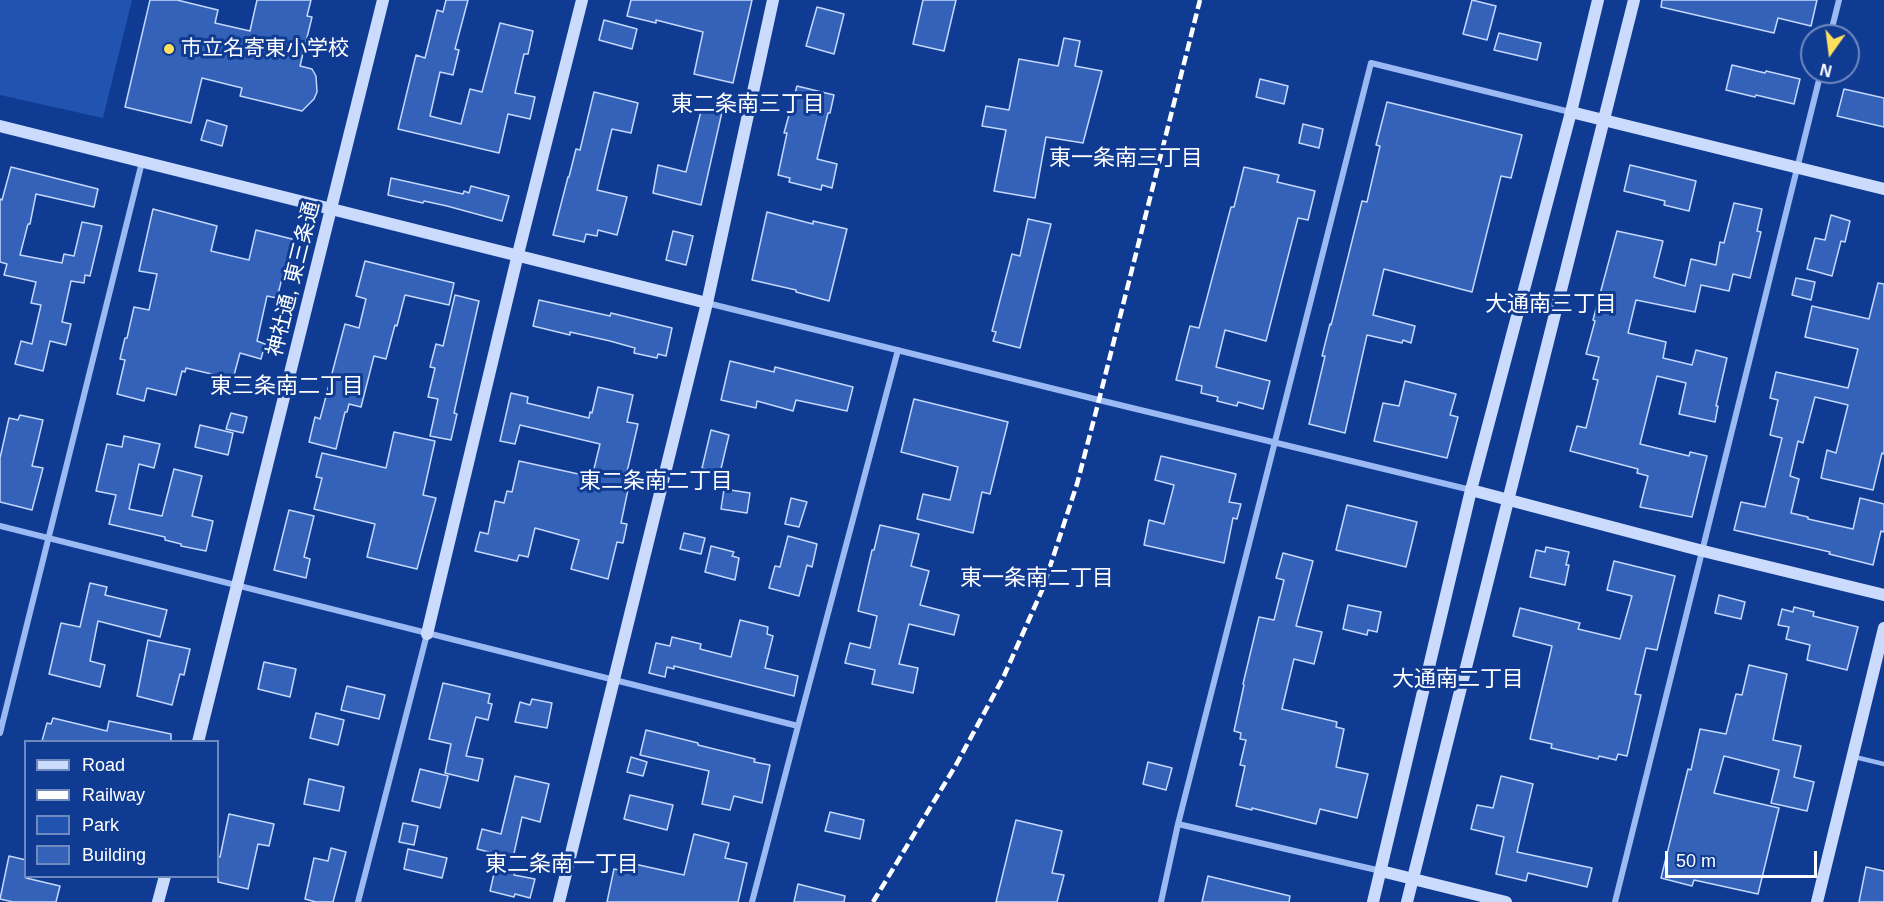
<!DOCTYPE html>
<meta charset="utf-8">
<style>
body{margin:0}
#map{position:relative;width:1884px;height:902px;overflow:hidden;background:#103b92;font-family:Helvetica,sans-serif}
canvas{display:block}
.legend{position:absolute;left:24px;top:740px;width:195px;height:138px;box-sizing:border-box;background:#103b92;border:2px solid #7089be;margin:0;padding:8px 10px;list-style:none;font-size:18px;color:#fff}
.legend li{display:flex;align-items:center;gap:12px;height:30px}
.legend b{width:30px;border:2px solid #7089be}
.north{position:absolute;left:1800px;top:24px;width:60px;height:60px;box-sizing:border-box;background:#103b92;border:2px solid #7089be;border-radius:50%;rotate:194deg;font-size:16px;font-weight:700;line-height:24px;text-align:center;color:#fff}
.north::after{content:'';display:block;margin:auto;width:21px;height:27px;background:#ffe15e;clip-path:polygon(50% 0,100% 100%,50% 72%,0 100%)}
.scale{position:absolute;left:1665px;top:851px;width:152px;height:27px;box-sizing:border-box;border:3px solid #fff;border-top:0;padding-left:8px;font-size:18px;line-height:21px;white-space:nowrap;color:#fff;-webkit-text-stroke:4px #103b92;paint-order:stroke}
</style>
<div id="map">
<canvas width="1884" height="902"></canvas>
<ul class="legend">
<li><b style="height:8px;background:#cbdbfd"></b>Road</li>
<li><b style="height:8px;background:#fff"></b>Railway</li>
<li><b style="height:16px;background:#2153b1"></b>Park</li>
<li><b style="height:16px;background:#3462b9"></b>Building</li>
</ul>
<div class="north">N</div>
<div class="scale">50 m</div>
</div>
<script>
const c = document.querySelector('canvas').getContext('2d');
c.lineJoin = 'round';
function fill(path, color) { c.fillStyle = color; c.fill(path, 'evenodd'); }
const shape = rows => new Path2D(rows.map(r => 'M' + r).join(''));
function stroke(path, color, width, dash) { c.strokeStyle = color; c.lineWidth = width; c.lineCap = dash ? 'butt' : 'round'; c.setLineDash(dash || []); c.stroke(path); }
function write(font, color, halo, rows, align = 'center') {
  c.font = font + ' Helvetica,"Noto Sans JP",sans-serif'; c.lineWidth = 6; c.setLineDash([]); c.textBaseline = 'middle'; c.strokeStyle = halo; c.fillStyle = color; for (const [text, x, y, turn = 0] of rows) {
    c.save(); c.translate(x, y); c.rotate((+turn || 0) * Math.PI / 180); c.textAlign = isNaN(turn) ? turn : align; if (halo) c.strokeText(text, 0, 0); c.fillText(text, 0, 0); c.restore();
  }
}
fill(shape([
 [0,0,132,0,103,118,0,95]
]), '#2153b1');
const building = shape([
 [150,0,177,0,218,10,215,23,250,31,257,0,311,0,307,16,312,17,300,66,312,69,316,76,317,92,314,99,302,111,240,96,242,88,202,78,191,123,125,107,150,0],
 [446,0,468,0,455,49,459,50,453,75,440,72,430,116,461,124,470,89,482,92,500,23,533,31,528,54,524,54,515,93,535,97,530,119,508,114,499,153,398,129,416,55,425,58,437,10,443,12,446,0],
 [631,0,752,0,733,83,694,74,703,32,656,20,656,23,627,16,631,0],
 [923,0,956,0,944,51,913,44,923,0],
 [1472,0,1496,6,1487,40,1463,34,1472,0],
 [1662,0,1817,0,1811,26,1778,18,1774,33,1661,7,1662,0],
 [817,7,844,14,834,54,806,46,817,7],
 [604,20,637,29,632,49,599,40,604,20],
 [1499,33,1541,43,1537,60,1494,50,1499,33],
 [1064,38,1080,41,1075,66,1102,71,1083,143,1046,137,1035,198,994,191,1006,130,982,126,986,106,1009,110,1019,59,1058,66,1064,38],
 [1732,65,1765,73,1766,71,1800,79,1794,104,1756,95,1755,97,1726,90,1732,65],
 [1260,79,1288,86,1284,104,1256,97,1260,79],
 [797,86,834,95,830,113,828,113,817,159,837,164,832,188,822,185,821,190,789,182,790,178,778,175,787,133,784,133,797,86],
 [1844,89,1884,98,1884,127,1837,116,1844,89],
 [594,92,638,103,631,133,612,129,597,190,627,197,617,235,598,230,597,236,586,234,584,242,553,235,568,177,569,177,576,149,580,150,594,92],
 [1387,102,1522,135,1511,178,1501,176,1472,292,1384,269,1373,315,1415,326,1411,343,1403,340,1402,343,1367,335,1345,433,1309,424,1325,356,1322,356,1330,324,1331,325,1362,201,1367,202,1380,146,1376,145,1387,102],
 [702,107,722,112,701,205,653,193,658,165,686,172,702,107],
 [207,120,227,126,222,146,201,140,207,120],
 [1303,124,1323,129,1319,148,1299,143,1303,124],
 [1630,165,1696,181,1689,211,1664,205,1665,201,1624,191,1630,165],
 [11,167,98,189,94,207,36,194,30,224,28,224,20,255,62,263,64,254,74,256,82,222,102,226,90,276,85,275,84,283,71,281,62,322,71,324,66,345,50,341,43,371,15,364,21,341,32,344,41,305,31,303,36,282,4,275,7,264,0,262,0,199,2,200,11,167],
 [1244,167,1279,175,1277,182,1315,191,1308,220,1298,218,1266,341,1225,330,1216,367,1270,381,1263,409,1238,402,1237,406,1217,401,1218,397,1201,393,1202,386,1176,380,1190,326,1199,328,1231,207,1234,207,1244,167],
 [391,178,463,194,464,191,469,193,471,186,509,196,502,221,447,206,424,201,423,203,388,195,391,178],
 [1734,203,1762,209,1757,231,1761,232,1750,278,1733,274,1729,291,1701,285,1695,312,1636,300,1628,333,1666,342,1663,358,1692,365,1696,350,1727,358,1716,406,1718,406,1715,422,1679,414,1686,383,1657,376,1640,444,1689,456,1690,452,1707,456,1692,517,1640,507,1648,476,1637,473,1638,469,1570,451,1577,426,1586,428,1598,380,1593,379,1599,357,1586,354,1595,321,1593,320,1617,231,1663,241,1654,277,1685,286,1691,259,1716,265,1720,242,1724,243,1734,203],
 [153,209,217,226,211,251,249,260,256,230,292,239,277,298,267,296,257,341,265,344,261,359,240,353,233,379,186,368,185,372,182,371,176,395,147,388,144,401,117,394,125,360,120,359,125,338,127,338,134,307,149,310,157,274,139,271,153,209],
 [767,212,813,224,813,221,847,229,829,301,796,292,796,290,752,280,767,212],
 [1831,215,1850,221,1845,242,1841,241,1832,276,1807,269,1815,238,1825,240,1831,215],
 [1028,219,1051,224,1020,348,993,341,996,332,992,331,1012,254,1020,256,1028,219],
 [673,231,693,236,686,265,666,260,673,231],
 [365,261,454,283,449,305,405,295,397,326,395,325,386,359,374,356,361,407,349,404,347,412,345,412,336,449,309,442,315,417,320,419,345,324,359,328,366,299,356,296,365,261],
 [1796,278,1815,282,1811,300,1792,295,1796,278],
 [1878,283,1884,284,1884,454,1882,453,1873,490,1821,478,1827,450,1836,453,1848,405,1815,397,1803,443,1798,441,1790,476,1799,479,1791,513,1808,517,1808,519,1853,529,1860,498,1884,504,1884,532,1881,531,1873,565,1829,554,1830,552,1734,530,1741,502,1765,507,1782,438,1770,435,1778,400,1770,398,1776,372,1848,388,1858,349,1805,337,1812,306,1869,319,1878,283],
 [455,295,479,301,454,413,457,414,451,440,430,436,438,399,428,397,435,368,430,367,436,344,443,346,455,295],
 [539,300,610,316,611,313,672,328,666,356,658,354,657,358,634,353,635,348,610,341,570,332,570,335,533,326,539,300],
 [730,361,774,372,775,367,853,387,847,411,796,400,793,411,757,401,756,408,721,400,730,361],
 [1405,381,1456,394,1450,415,1458,417,1447,458,1374,441,1383,403,1399,406,1405,381],
 [598,387,633,395,627,422,638,424,624,485,629,485,621,523,627,524,623,543,617,542,608,579,571,569,579,540,535,528,528,557,519,555,517,561,475,551,480,532,488,534,495,501,504,503,507,491,512,492,519,461,592,477,600,444,520,425,515,444,500,441,511,393,528,397,527,403,589,418,590,412,592,413,598,387],
 [914,399,1008,422,990,494,982,492,973,533,917,519,923,494,950,500,958,467,901,452,914,399],
 [231,413,247,417,243,433,226,429,231,413],
 [20,415,43,420,32,466,43,468,32,510,0,502,0,458,9,418,18,420,20,415],
 [200,425,233,433,228,455,195,447,200,425],
 [711,430,729,435,720,473,702,468,711,430],
 [394,432,435,441,423,495,436,498,417,569,367,557,375,524,314,509,322,478,316,477,322,453,386,468,394,432],
 [124,436,160,444,154,468,139,464,129,509,162,516,174,469,202,476,192,516,213,521,206,551,181,546,181,544,165,540,165,537,109,524,116,495,96,491,107,444,122,447,124,436],
 [1161,456,1236,474,1229,502,1241,504,1237,519,1233,518,1224,563,1144,545,1149,520,1164,524,1174,485,1155,480,1161,456],
 [724,489,750,493,747,513,721,509,724,489],
 [791,498,807,502,799,527,785,524,791,498],
 [1347,505,1417,522,1406,567,1336,550,1347,505],
 [289,510,314,516,304,557,310,559,306,578,274,570,289,510],
 [880,525,919,534,911,566,929,571,920,605,959,615,954,635,909,624,899,664,918,668,913,693,872,684,875,670,845,663,850,643,870,648,877,616,858,611,872,550,874,550,880,525],
 [684,533,705,538,701,554,680,549,684,533],
 [788,536,817,544,812,567,807,565,799,596,769,588,775,566,780,567,788,536],
 [711,546,734,552,732,556,739,558,735,580,705,572,711,546],
 [1546,547,1569,552,1566,565,1569,565,1565,585,1530,577,1536,550,1545,552,1546,547],
 [1283,553,1313,561,1296,626,1322,632,1314,664,1294,659,1282,709,1337,722,1336,727,1344,729,1336,767,1368,774,1357,818,1320,809,1316,824,1252,808,1252,810,1236,806,1245,766,1240,765,1246,740,1240,739,1241,733,1234,731,1244,685,1243,684,1259,617,1274,620,1284,580,1276,578,1283,553],
 [1614,561,1675,576,1657,650,1646,648,1635,694,1641,695,1627,756,1618,754,1616,760,1599,756,1598,759,1551,748,1552,744,1530,739,1552,646,1513,636,1520,608,1580,623,1578,629,1620,639,1632,596,1607,590,1614,561],
 [90,583,107,587,105,595,167,610,160,637,98,621,90,661,105,665,100,687,49,674,61,623,80,627,90,583],
 [1719,595,1745,602,1741,619,1715,613,1719,595],
 [1348,605,1381,612,1377,632,1368,630,1367,635,1343,629,1348,605],
 [1794,607,1814,612,1813,616,1858,627,1847,670,1807,660,1810,645,1786,639,1789,627,1778,625,1782,609,1793,612,1794,607],
 [740,620,768,627,767,634,773,636,765,668,798,676,794,696,674,666,674,669,667,667,665,677,649,673,656,643,670,646,672,637,701,644,700,649,731,657,740,620],
 [148,640,190,649,184,675,180,674,172,705,137,696,148,640],
 [264,662,296,669,290,697,258,689,264,662],
 [1749,665,1787,674,1773,740,1801,746,1794,777,1814,782,1807,811,1771,803,1779,770,1724,756,1714,793,1779,808,1758,894,1694,880,1692,886,1661,878,1688,769,1691,770,1700,729,1726,734,1736,694,1742,695,1749,665],
 [443,683,490,694,488,703,492,704,488,720,476,717,466,756,483,759,478,781,445,773,451,744,429,739,443,683],
 [347,686,385,695,379,719,341,710,347,686],
 [532,699,552,703,547,728,515,722,520,702,530,705,532,699],
 [316,713,344,720,338,745,310,738,316,713],
 [53,718,107,731,109,721,171,734,171,741,42,741,47,723,51,724,53,718],
 [646,730,698,743,698,745,755,759,754,762,770,765,762,803,734,796,730,810,702,804,709,771,640,755,646,730],
 [631,757,647,762,643,776,627,772,631,757],
 [1148,762,1172,768,1166,790,1143,784,1148,762],
 [420,769,448,776,440,808,412,801,420,769],
 [515,776,549,784,540,822,522,817,513,858,477,849,482,829,501,834,515,776],
 [1501,776,1533,784,1517,852,1592,868,1587,887,1528,873,1526,881,1496,874,1504,837,1471,829,1477,805,1493,808,1501,776],
 [309,779,344,787,339,811,304,804,309,779],
 [630,795,673,805,667,830,624,819,630,795],
 [830,812,864,820,860,839,825,831,830,812],
 [229,814,274,824,269,846,258,844,248,889,218,882,218,857,220,857,229,814],
 [1016,820,1062,831,1052,873,1064,875,1057,902,996,902,1016,820],
 [403,823,418,826,414,845,399,842,403,823],
 [694,834,729,843,725,858,747,863,738,902,607,902,614,869,619,870,621,861,684,875,694,834],
 [331,848,346,852,333,902,316,902,305,899,314,858,328,861,331,848],
 [408,849,447,858,442,878,404,869,408,849],
 [9,856,26,860,26,878,60,886,56,902,13,902,0,899,9,856],
 [496,865,515,869,514,875,535,879,530,898,515,894,514,897,490,891,496,865],
 [1866,867,1884,871,1884,902,1859,902,1866,867],
 [1208,876,1290,896,1289,902,1202,902,1208,876],
 [798,884,845,896,844,902,794,902,798,884]
]);
fill(building, '#3462b9');
stroke(building, '#c3d8fe', 1.5);
stroke(shape([
 [1855,757,1884,764]
]), '#9bbaf3', 4.5);
stroke(shape([
 [1830,36,1839,0],
 [707,303,1099,400,1471,490],
 [0,526,798,726,898,350],
 [0,733,142,162],
 [1178,824,1381,871],
 [358,902,427,634],
 [752,902,798,726],
 [1161,902,1178,824,1371,63,1570,112],
 [1615,902,1821,72]
]), '#9bbaf3', 6);
stroke(shape([
 [1571,112,1884,189],
 [0,126,707,303],
 [1471,490,1703,551,1884,595],
 [427,634,518,254,582,0],
 [198,742,383,0],
 [1381,871,1506,902],
 [158,902,165,876],
 [559,902,707,303,773,0],
 [1373,902,1471,490,1571,112,1598,0],
 [1407,902,1634,0],
 [1817,902,1884,628]
]), '#cbdbfd', 12);
stroke(shape([
 [873,902,956,765,1003,678,1043,588,1077,484,1099,400,1200,0]
]), '#fff', 4.5, [10, 4.5]);
for (const [x, y, r, color] of [
 [169,49,6,"#ffe15e"]
]) { const dot = new Path2D(); dot.arc(x, y, r, 0, 2 * Math.PI); c.fillStyle = color; c.fill(dot); stroke(dot, '#103b92', 2); }
write('21px', '#fff', '#103b92', [
 ["市立名寄東小学校",181,49]
], 'left');
write('21px', '#fff', '#103b92', [
 ["神社通, 東三条通",294,279,-76]
]);
write('22px', '#fff', '#103b92', [
 ["東二条南三丁目",748,105],
 ["東一条南三丁目",1126,159],
 ["大通南三丁目",1551,305],
 ["東三条南二丁目",287,387],
 ["東二条南二丁目",656,482],
 ["東一条南二丁目",1037,579],
 ["大通南二丁目",1458,680],
 ["東二条南一丁目",562,865]
]);
</script>
